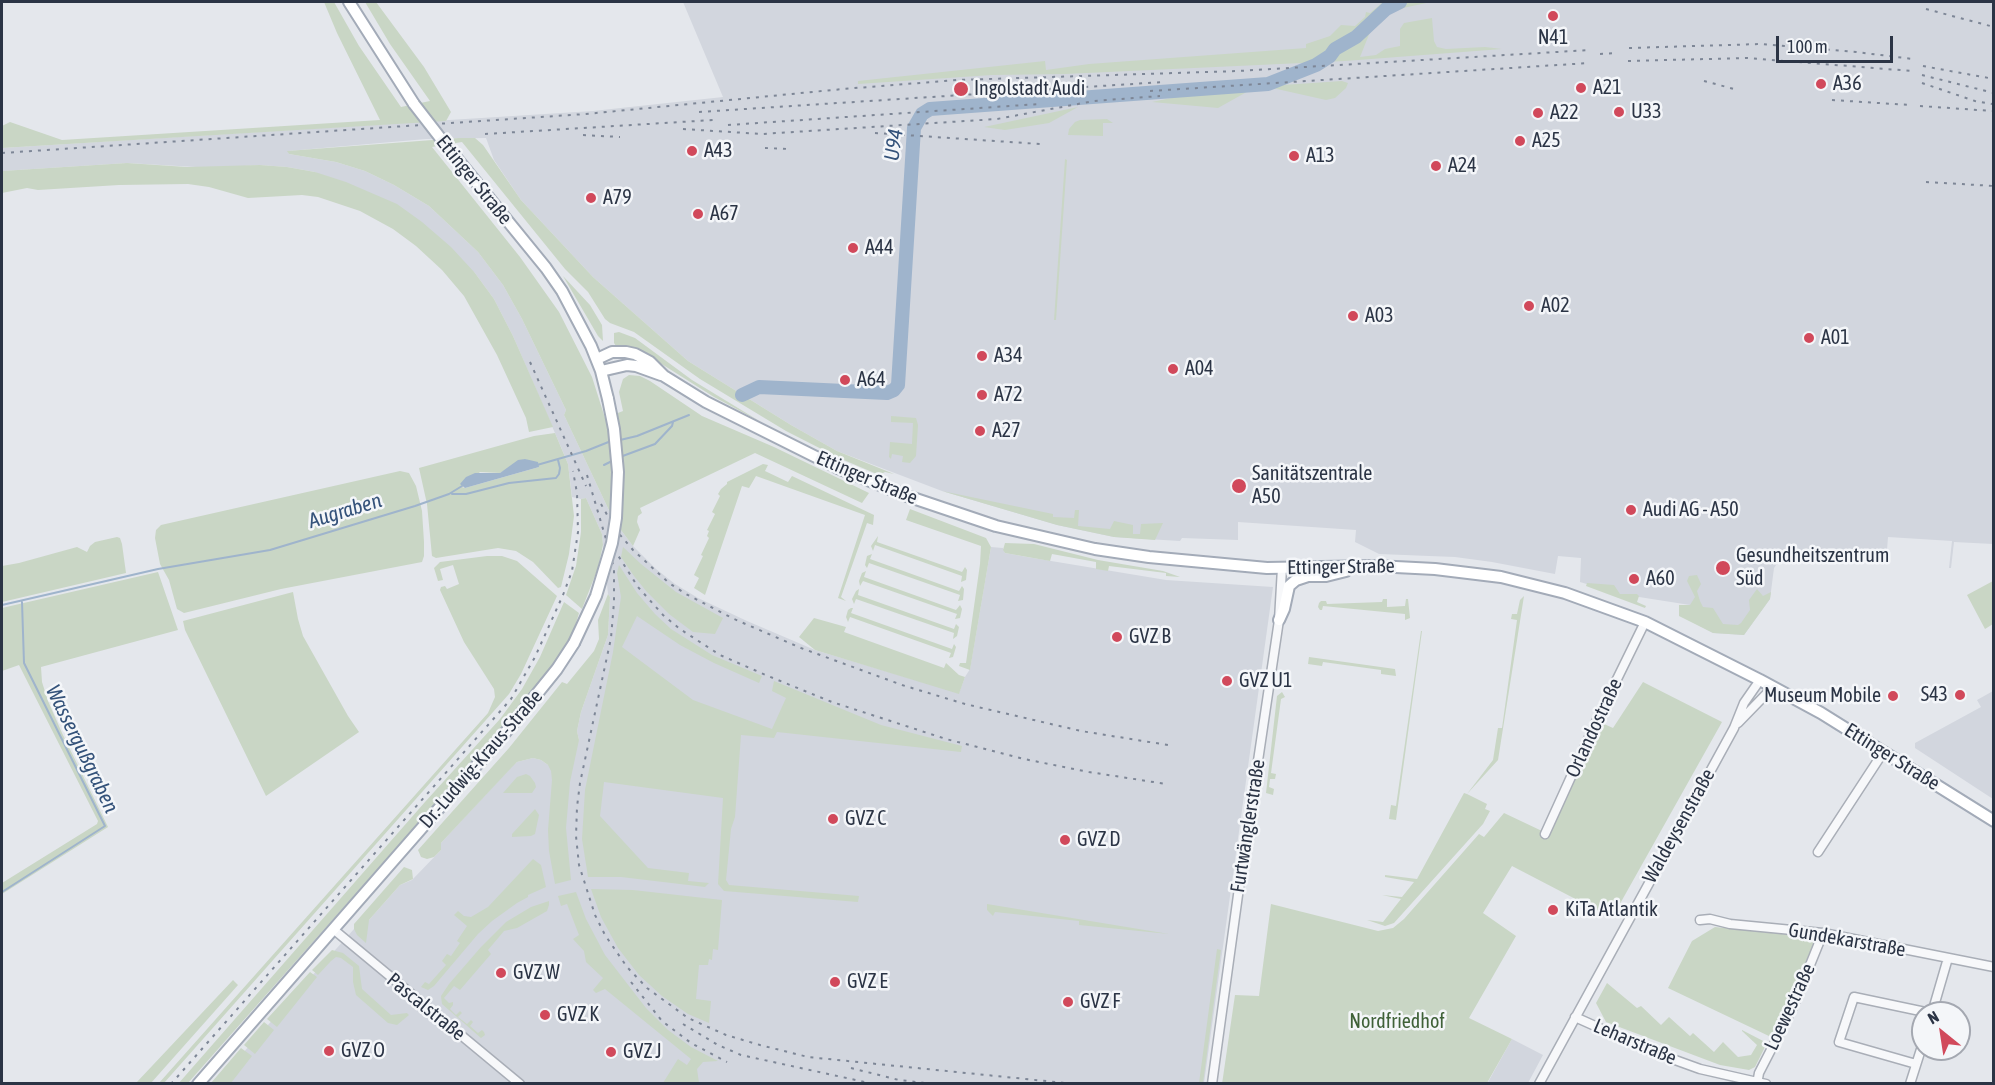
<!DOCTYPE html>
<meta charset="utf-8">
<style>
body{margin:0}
#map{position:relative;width:1995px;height:1085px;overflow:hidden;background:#e4e7ec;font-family:"Asap Condensed",sans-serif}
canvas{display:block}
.frame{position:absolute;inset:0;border:3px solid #2b3445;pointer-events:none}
.north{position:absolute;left:1911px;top:1001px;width:60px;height:60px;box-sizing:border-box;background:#f4f6f9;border:2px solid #a4a8b1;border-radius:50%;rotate:330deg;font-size:16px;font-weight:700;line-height:24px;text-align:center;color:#2b3445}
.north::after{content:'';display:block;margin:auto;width:21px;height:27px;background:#d1495b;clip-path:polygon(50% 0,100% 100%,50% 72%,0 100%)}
.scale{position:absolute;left:1776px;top:36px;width:117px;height:27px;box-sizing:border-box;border:3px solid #2b3445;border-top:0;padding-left:8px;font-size:18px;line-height:21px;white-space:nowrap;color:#2b3445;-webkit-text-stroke:4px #f4f6f9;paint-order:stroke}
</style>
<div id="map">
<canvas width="1995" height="1085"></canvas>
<div class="frame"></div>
<div class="north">N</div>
<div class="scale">100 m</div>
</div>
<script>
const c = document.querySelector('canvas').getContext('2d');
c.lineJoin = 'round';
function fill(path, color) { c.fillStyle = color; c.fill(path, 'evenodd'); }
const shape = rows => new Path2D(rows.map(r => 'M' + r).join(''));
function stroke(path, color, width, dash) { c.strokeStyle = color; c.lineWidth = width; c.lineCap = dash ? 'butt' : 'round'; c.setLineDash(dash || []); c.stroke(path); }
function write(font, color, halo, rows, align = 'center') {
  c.font = font + ' "Asap Condensed",sans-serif'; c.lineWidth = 5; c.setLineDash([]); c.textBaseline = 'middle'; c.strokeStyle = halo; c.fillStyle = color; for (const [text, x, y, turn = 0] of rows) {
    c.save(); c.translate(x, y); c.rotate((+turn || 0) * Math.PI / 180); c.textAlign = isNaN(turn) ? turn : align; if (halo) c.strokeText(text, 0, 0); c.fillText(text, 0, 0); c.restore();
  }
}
fill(shape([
 [683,2,1993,2,1993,544,1954,542,1951,568,1949,568,1952,541,1888,537,1886,563,1787,555,1786,558,1781,558,1774,568,1770,599,1744,635,1713,633,1696,624,1690,605,1620,594,1580,582,1581,558,1558,556,1555,574,1492,562,1455,557,1379,554,1355,542,1356,530,1238,522,1238,540,1182,538,1180,541,1114,537,1057,525,942,491,837,451,791,425,688,361,593,277,521,200,494,160,486,138,426,139,288,151,289,154,336,162,365,171,394,185,429,206,478,252,503,285,522,319,566,410,564,415,614,521,633,546,656,569,675,584,698,598,747,621,815,650,959,693,965,677,970,669,991,547,1003,548,1005,553,1027,557,1166,580,1273,587,1204,1083,216,1083,354,929,369,920,400,885,412,880,441,850,441,843,512,766,517,762,533,758,541,760,548,765,579,740,577,731,581,712,608,635,610,597,608,594,602,534,586,498,581,499,572,497,568,464,561,447,513,336,494,299,475,273,315,172,287,167,260,165,213,168,127,163,2,171,2,148,593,111,723,97],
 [1993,691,1993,799,1915,748,1915,743,1981,707,1977,700],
 [1512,1039,1543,1055,1528,1083,1487,1084]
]), '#d2d6de');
fill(shape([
 [324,2,334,2,359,46,401,107,430,101,390,44,365,2,376,2,424,67,451,112,446,121,2,148,2,126,10,122,62,140,380,120,337,33],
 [1383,2,1431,2,1403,8,1386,16,1370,32,1360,57,1376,55,1385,49,1400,46,1400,29,1404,23,1432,18,1434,41,1437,47,1446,49,1485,47,1502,49,1345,61,1065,74,992,75,858,84,858,81,1045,61,1046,70,1089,64,1306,48,1306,44,1330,36,1341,25,1355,26,1365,17,1366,12,1370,13],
 [1342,81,1348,83,1346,88,1335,98,1326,100,1268,87,1260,87,1252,89,1218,108,1152,102,1209,90],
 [1078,107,1049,123,1005,130,984,127],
 [1107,119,1113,123,1103,123,1103,136,1068,135,1069,129,1075,122,1080,120],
 [459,138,475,138,483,145,521,200,593,277,688,361,791,425,837,451,894,474,885,472,879,475,839,458,786,431,700,379,634,332,610,323,605,319,588,292,565,269,462,142,432,147,520,257,559,312,592,377,605,418,623,411,619,392,623,379,629,375,640,376,650,381,702,416,774,447,869,493,862,503,755,453,640,508,642,513,638,516,637,522,640,530,633,546,614,521,564,415,566,410,522,319,503,285,478,252,429,206,394,185,365,171,336,162,289,154,287,151],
 [1065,159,1067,160,1056,320,1054,320],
 [127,163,187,167,260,165,287,167,315,172,346,182,397,204,422,222,451,247,475,273,494,299,513,336,553,427,529,432,526,418,497,355,464,296,442,270,416,246,393,229,360,211,318,197,302,195,248,198,209,187,188,184,119,185,38,190,27,188,2,193,2,171],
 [563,276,590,305,602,325,603,341,598,336],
 [619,332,635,338,692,380,761,422,714,397,649,356,625,347,616,346,614,343,614,333],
 [891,416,916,418,918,425,916,456,910,463,902,462,903,456,892,454,891,459,889,457,890,442,912,444,913,423,891,422],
 [555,433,568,464,574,516,569,554,561,587,558,588,533,562,516,551,498,548,436,558,432,556,427,504,419,468,534,436],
 [525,459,539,467,465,488,462,487,480,472,500,473],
 [763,464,768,465,765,471,788,482,792,476,874,515,873,525,867,523,841,597,846,601,838,598,865,515,756,476,749,488,742,486,705,595,694,588,699,578,694,575,703,556,701,555,709,538,707,536,709,531,707,530,715,514,712,512,720,496,718,494,721,489,727,484,727,482],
 [400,471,409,473,416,486,422,511,424,542,424,556,422,562,281,589,184,613,177,609,169,580,160,564,155,538,156,530,161,525],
 [942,491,1053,514,1053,517,1074,518,1075,510,1079,510,1078,526,1110,529,1114,521,1133,525,1133,534,1140,534,1141,524,1163,523,1155,540,1114,537,1057,525],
 [586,498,602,534,603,545,598,568,582,609,566,595,576,566,581,532,581,499],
 [910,509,986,538,991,547,970,670,959,666,960,663,966,663,980,564,981,546,906,520],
 [878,536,877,542,962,572,965,567,967,570,966,580,961,582,962,576,875,545,873,551,871,546],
 [117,537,120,538,122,544,126,573,2,602,2,566,19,563,77,547,87,552,90,546,95,542],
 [1005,543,1034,544,1098,560,1163,571,1180,577,1166,576,1166,573,1109,566,1108,571,1096,569,1096,562,1052,554,1050,561,1005,553,1003,550],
 [623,547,641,564,676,592,723,618,715,634,693,632,669,614,647,592,634,576,621,557],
 [872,554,870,559,959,591,962,586,964,589,963,600,958,601,960,595,869,563,867,568,865,565,867,556],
 [487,556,502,556,517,561,557,596,521,674,509,694,164,1083,159,1083,488,713,495,697,494,689,464,642,440,590,441,587,445,586,447,589,459,584,453,565,440,569,443,580,438,581,434,568,440,562],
 [619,565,637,593,655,614,671,629,712,655,762,676,759,683,714,663,680,645,637,616,622,647,693,700,772,729,786,698,772,691,774,681,881,725,962,746,961,752,777,732,774,738,741,735,735,817,731,829,726,880,729,885,859,896,858,902,724,891,718,884,723,798,604,782,600,816,648,868,689,873,688,881,709,883,705,887,621,877,588,877,582,839,585,790,613,652,621,597,617,573],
 [866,571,864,577,956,610,960,605,962,609,960,618,955,619,957,614,863,581,860,586,859,581,862,573],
 [158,572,178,630,41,667,42,682,48,701,62,733,108,827,2,894,2,883,97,824,98,821,19,665,2,671,2,608],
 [1697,575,1701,584,1697,591,1700,601,1703,607,1713,608,1723,624,1738,625,1741,623,1750,610,1749,600,1757,589,1763,596,1771,592,1770,599,1744,635,1713,633,1679,616,1679,605,1690,605,1695,597,1687,581,1689,576],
 [1993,581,1993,624,1985,629,1967,595],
 [1587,583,1614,585,1620,594,1637,594,1639,596,1637,602,1646,606,1645,608,1586,586],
 [859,589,858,595,954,629,956,624,959,627,957,636,953,639,954,633,856,599,854,604,852,599,856,591],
 [293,592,298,619,303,636,348,716,359,732,266,796,185,630,183,621],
 [608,594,610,597,608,635,581,712,577,731,579,740,570,782,566,828,571,880,555,884,549,851,548,830,552,780,551,771,548,765,541,760,533,758,517,762,512,767,441,843,441,850,434,857,427,859,421,857,418,850,509,748,562,682,567,684,594,651,599,639,598,620],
 [1524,596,1498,760,1467,794,1487,804,1485,809,1490,811,1483,824,1394,923,1385,926,1367,920,1383,922,1401,899,1382,895,1402,897,1414,882,1385,877,1385,875,1417,879,1464,793,1467,794,1493,760,1498,728,1502,728,1517,620,1511,619,1512,614,1517,614,1520,600],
 [1383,599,1387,599,1387,607,1405,606,1406,599,1408,599,1410,618,1405,620,1405,614,1323,606,1322,610,1320,610,1318,607,1319,603,1321,601,1326,601,1327,604,1382,602],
 [564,602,579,613,574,630,554,664,522,706,188,1083,178,1084,425,802,500,719,522,689,540,657],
 [851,608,853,608,851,613,952,649,954,644,956,647,953,657,949,658,951,653,850,617,848,622,846,617,848,610],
 [814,618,846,627,844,632,944,668,946,663,959,675,965,677,959,694,815,650,799,637],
 [1421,631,1422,631,1396,820,1389,819,1391,805,1396,806],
 [1309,657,1395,669,1396,676,1381,674,1381,670,1323,662,1322,666,1308,664],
 [1643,682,1722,722,1612,918,1512,866,1483,913,1516,936,1469,1018,1512,1039,1487,1083,1222,1084,1235,995,1259,996,1271,904,1378,931,1393,928,1404,919,1479,834,1484,837,1504,813,1542,831,1595,720,1613,728],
 [1282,692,1285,697,1281,699,1271,773,1276,774,1275,779,1270,779,1269,787,1274,789,1273,795,1266,793,1277,696],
 [526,774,530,776,535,783,536,787,532,793,503,793,517,777],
 [535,809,539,815,535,834,531,836,512,837,512,834],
 [533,859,541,865,546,887,528,895,528,897,517,903,492,921,478,934,434,986,428,990,421,987,425,982,429,984,446,965,442,961,447,954,451,956,460,943,457,941,467,926,454,915,458,911,464,916,471,917,488,907],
 [404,867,412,870,413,879,400,885,369,920,366,943,357,935,354,929,354,924],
 [591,889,633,890,722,900,718,950,713,949,712,960,709,959,708,965,699,965,696,999,711,1001,709,1023,688,1014,662,996,639,975,618,948,601,917],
 [576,892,586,919,605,955,646,1008,668,1030,691,1047,718,1061,703,1062,697,1069,699,1083,663,1083,678,1059,687,1065,691,1059,605,989,596,993,593,990,603,978,586,962,584,951,573,939,579,935,567,904,561,906,558,896],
 [549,901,549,905,547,911,517,928,504,931,488,950,491,954,460,990,454,986,444,998,449,1003,453,1002,453,1005,450,1009,456,1015,460,1011,462,1013,458,1017,467,1024,471,1020,473,1022,470,1026,478,1033,482,1030,484,1032,485,1035,481,1038,442,1004,441,996,449,984,481,947,506,922,531,907],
 [987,904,1169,934,1079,925,1079,921,995,912,993,916,987,910],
 [1715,927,1810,937,1814,942,1788,1005,1771,1037,1668,988,1692,941],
 [1217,949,1221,950,1203,1083,1199,1083],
 [332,950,343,953,359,966,362,989,391,1015,407,1013,409,1015,397,1025,388,1023,356,995,353,982,353,967,341,958,336,957,331,961,318,975,312,970],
 [310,972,317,977,277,1027,267,1019],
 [233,980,238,985,151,1083,136,1083],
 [1607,983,1637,1008,1641,1006,1661,1025,1669,1017,1690,1036,1693,1033,1714,1052,1723,1042,1738,1057,1751,1055,1757,1045,1742,1031,1742,1030,1767,1043,1755,1067,1749,1070,1720,1065,1606,1022,1596,1003],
 [264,1022,274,1030,255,1054,244,1045],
 [241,1048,252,1056,231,1083,211,1083]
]), '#c9d6c5');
fill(shape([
 [525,459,538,462,539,467,465,488,460,484,466,477,475,473,500,473,518,460]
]), '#9fb4cc');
stroke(shape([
 [1343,44,1356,37,1386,9,1400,2],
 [742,395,750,391],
 [620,440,637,436,689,415],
 [620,457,655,444,672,426,673,422],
 [537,465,586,451,611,441],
 [604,465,612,461],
 [452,494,466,494,509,483,556,478,559,474,560,468,558,460],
 [2,605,158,569,270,550,415,506,449,494,462,486],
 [2,892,105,826,27,669,24,663,22,602]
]), '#9fb4cc', 2);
stroke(shape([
 [742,395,759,387,887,393,894,390,898,385,914,128,922,114,930,109,1268,84,1316,65,1330,56,1335,49,1356,37,1386,9,1400,2]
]), '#9fb4cc', 14);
const minor = shape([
 [1738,723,1773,687],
 [1545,834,1595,724,1645,622],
 [1818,852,1884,751],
 [1700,920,1710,919,1730,924,1823,933,1994,967],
 [333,929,520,1084],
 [1932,1013,1948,958],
 [1575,1017,1653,1052,1700,1069,1766,1084],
 [1916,1064,1839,1042,1854,997,1930,1013],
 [1212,1084,1238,895,1279,620,1282,568],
 [1539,1084,1734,728,1744,703,1760,680],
 [1757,1084,1759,1073,1793,1007,1823,933],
 [1910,1084,1923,1043]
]);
const major = shape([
 [349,2,414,104],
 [445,144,546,268,562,291,591,346,601,371,608,399],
 [597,359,612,352,626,352,635,354,650,362,664,376,706,402,838,468,907,496,996,526,1095,549,1149,557,1267,568,1376,566,1435,569,1501,577,1565,593,1645,622,1760,680,1821,713,1994,821],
 [601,371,627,365,636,366,661,375],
 [1279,620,1284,609,1289,586,1296,580,1308,576,1326,576,1346,571],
 [198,1084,511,726,557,669,574,643]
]);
stroke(minor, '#a9aeb7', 11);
stroke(major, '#a3abb8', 14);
stroke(minor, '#f7f8fa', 8);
stroke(major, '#fff', 10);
stroke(shape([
 [1926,9,1994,27],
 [1629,48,1761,44,1856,52,1913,59],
 [1600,54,1618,53],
 [1628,61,1747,58,1912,71],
 [1923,66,1994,79],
 [1922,75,1994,93],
 [1704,81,1738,90],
 [1922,83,1975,101,1992,104],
 [1150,91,1589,63],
 [1832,100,1910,105],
 [1920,106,1992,111],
 [699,112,1163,82],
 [728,125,1039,104],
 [683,129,762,134,997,119,1094,101,1160,96],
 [875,133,1040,144],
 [485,134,713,120],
 [583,135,620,137],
 [765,148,789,149],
 [2,153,586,114,843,89,957,80,1238,71,1590,50],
 [1926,182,1994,186],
 [530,362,586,486],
 [587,475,611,556,614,570,614,602,611,638,580,783,577,807,576,836,579,865,595,915,605,935,627,967,647,988,688,1018,726,1035,760,1045,808,1057,1075,1084],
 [601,504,615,529,633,550,669,583,686,594,734,619,801,648,902,685,965,704,1081,731,1168,745],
 [614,549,638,587,663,615,680,629,720,655,768,676,832,702,946,739,1024,759,1089,772,1166,784],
 [631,982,662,1021,691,1043,727,1062],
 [683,1024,718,1045,741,1055,874,1084],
 [851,1068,899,1080,934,1084],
 [171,1084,511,699,535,657,563,595,572,571,578,532,577,493,573,471]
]), '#7d8696', 2, [3, 6]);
const majorBridge = shape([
 [414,104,445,144],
 [574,643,596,596,612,543,616,518,618,472,614,429,608,399]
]);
stroke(majorBridge, '#a3abb8', 14, []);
stroke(majorBridge, '#fff', 10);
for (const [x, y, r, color] of [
 [1553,16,6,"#d1495b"],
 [1821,84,6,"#d1495b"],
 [1581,88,6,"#d1495b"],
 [961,89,8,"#d1495b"],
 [1619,112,6,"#d1495b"],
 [1538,113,6,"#d1495b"],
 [1520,141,6,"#d1495b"],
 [692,151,6,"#d1495b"],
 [1294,156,6,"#d1495b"],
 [1436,166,6,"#d1495b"],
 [591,198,6,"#d1495b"],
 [698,214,6,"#d1495b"],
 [853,248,6,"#d1495b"],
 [1529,306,6,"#d1495b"],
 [1353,316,6,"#d1495b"],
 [1809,338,6,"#d1495b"],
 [982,356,6,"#d1495b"],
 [1173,369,6,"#d1495b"],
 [845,380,6,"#d1495b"],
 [982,395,6,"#d1495b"],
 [980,431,6,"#d1495b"],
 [1239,486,8,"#d1495b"],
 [1631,510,6,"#d1495b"],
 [1723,568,8,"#d1495b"],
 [1634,579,6,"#d1495b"],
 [1117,637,6,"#d1495b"],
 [1227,681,6,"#d1495b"],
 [1960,695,6,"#d1495b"],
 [1893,696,6,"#d1495b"],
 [833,819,6,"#d1495b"],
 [1065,840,6,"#d1495b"],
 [1553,910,6,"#d1495b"],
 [501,973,6,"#d1495b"],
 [835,982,6,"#d1495b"],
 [1068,1002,6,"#d1495b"],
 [545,1015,6,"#d1495b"],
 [329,1051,6,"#d1495b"],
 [611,1052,6,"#d1495b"]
]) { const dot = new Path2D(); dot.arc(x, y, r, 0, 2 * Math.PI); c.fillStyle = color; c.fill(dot); stroke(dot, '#f4f6f9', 2); }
write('20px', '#2b3445', '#f4f6f9', [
 ["N41",1553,38,"center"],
 ["A36",1833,84],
 ["A21",1593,88],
 ["Ingolstadt Audi",974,89],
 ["U33",1631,112],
 ["A22",1550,113],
 ["A25",1532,141],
 ["A43",704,151],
 ["A13",1306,156],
 ["A24",1448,166],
 ["A79",603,198],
 ["A67",710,214],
 ["A44",865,248],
 ["A02",1541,306],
 ["A03",1365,316],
 ["A01",1821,338],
 ["A34",994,356],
 ["A04",1185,369],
 ["A64",857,380],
 ["A72",994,395],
 ["A27",992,431],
 ["Sanitätszentrale",1252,474],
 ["A50",1252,497],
 ["Audi AG - A50",1643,510],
 ["Gesundheitszentrum",1736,556],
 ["Süd",1736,579],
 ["A60",1646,579],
 ["GVZ B",1129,637],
 ["GVZ U1",1239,681],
 ["S43",1948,695,"right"],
 ["Museum Mobile",1881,696,"right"],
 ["GVZ C",845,819],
 ["GVZ D",1077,840],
 ["KiTa Atlantik",1565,910],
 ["GVZ W",513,973],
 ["GVZ E",847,982],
 ["GVZ F",1080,1002],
 ["GVZ K",557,1015],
 ["GVZ O",341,1051],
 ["GVZ J",623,1052]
], 'left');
write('20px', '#2b3445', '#f4f6f9', [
 ["Ettinger Straße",474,180,51],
 ["Ettinger Straße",867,478,23],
 ["Ettinger Straße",1341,567,-1],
 ["Orlandostraße",1594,728,-65],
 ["Ettinger Straße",1892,757,32],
 ["Dr.-Ludwig-Kraus-Straße",481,759,-49],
 ["Furtwänglerstraße",1248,826,-81],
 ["Waldeysenstraße",1679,826,-61],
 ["Gundekarstraße",1847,940,10],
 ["Pascalstraße",426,1007,39],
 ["Loewestraße",1790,1007,-65],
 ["Leharstraße",1635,1042,23]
]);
write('20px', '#3f6138', '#f4f6f9', [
 ["Nordfriedhof",1397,1022]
]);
write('italic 21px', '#34527a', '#f4f6f9', [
 ["U94",894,145,-82],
 ["Augraben",345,511,-17],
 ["Wassergußgraben",82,749,64]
]);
</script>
